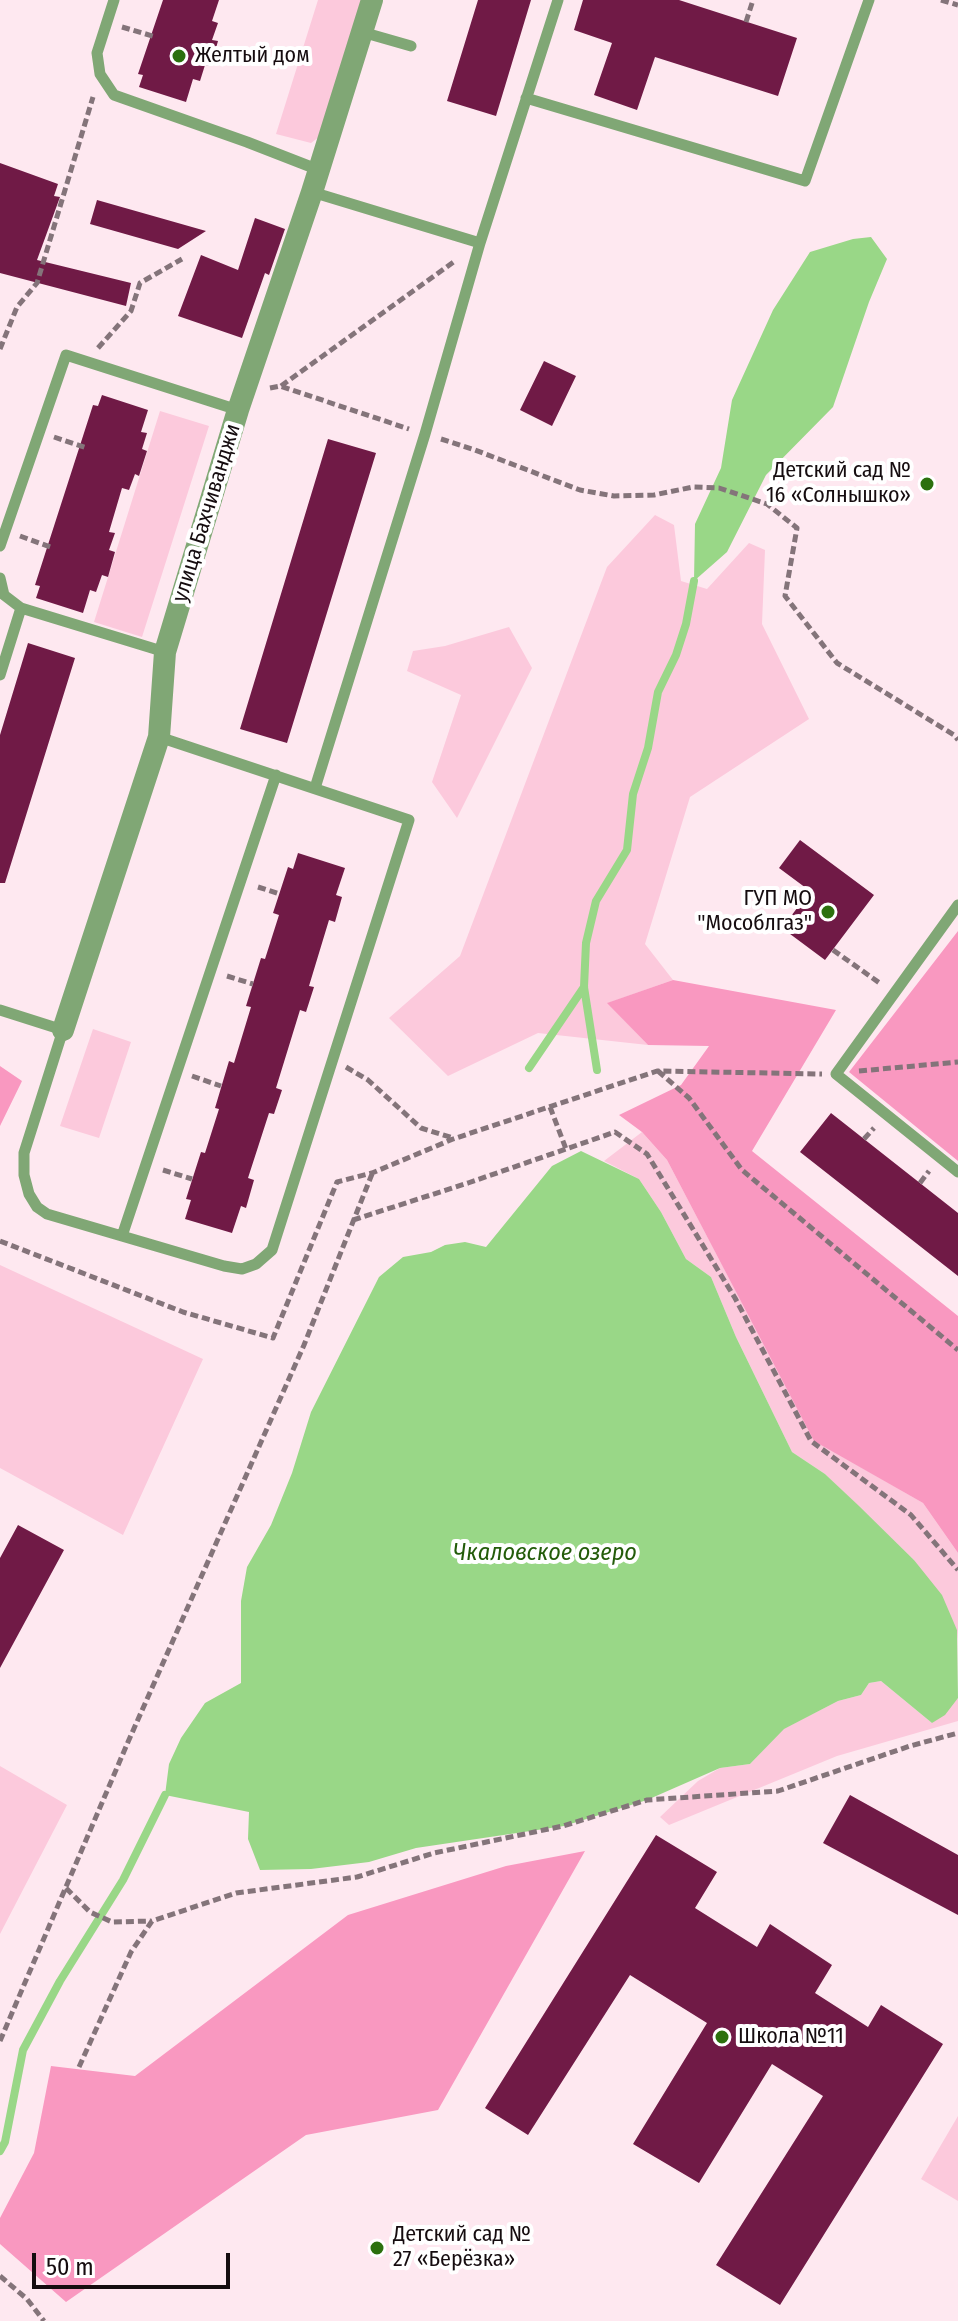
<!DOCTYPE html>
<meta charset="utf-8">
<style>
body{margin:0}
#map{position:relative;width:958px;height:2321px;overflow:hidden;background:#fee8f0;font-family:"Fira Sans Condensed",sans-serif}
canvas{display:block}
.scale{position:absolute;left:32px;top:2253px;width:198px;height:36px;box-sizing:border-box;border:4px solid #150c0f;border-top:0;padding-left:10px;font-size:24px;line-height:28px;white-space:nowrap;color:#150c0f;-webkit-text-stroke:6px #fff;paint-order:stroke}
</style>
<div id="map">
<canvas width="958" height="2321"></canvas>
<div class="scale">50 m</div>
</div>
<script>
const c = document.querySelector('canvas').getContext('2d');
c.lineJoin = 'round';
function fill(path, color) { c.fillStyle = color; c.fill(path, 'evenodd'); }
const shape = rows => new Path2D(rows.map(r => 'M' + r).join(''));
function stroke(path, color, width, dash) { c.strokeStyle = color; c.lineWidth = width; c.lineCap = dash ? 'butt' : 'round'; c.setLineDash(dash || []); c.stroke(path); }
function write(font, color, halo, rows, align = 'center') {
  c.font = font + ' "Fira Sans Condensed",sans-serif'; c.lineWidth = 8; c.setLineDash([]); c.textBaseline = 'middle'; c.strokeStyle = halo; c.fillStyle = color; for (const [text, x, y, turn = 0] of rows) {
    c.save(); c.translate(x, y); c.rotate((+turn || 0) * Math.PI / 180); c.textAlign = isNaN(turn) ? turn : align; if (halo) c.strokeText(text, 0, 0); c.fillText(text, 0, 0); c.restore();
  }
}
fill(shape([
 [318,0,365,0,323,134,311,143,276,134],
 [160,411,209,426,142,637,94,622],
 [655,515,674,525,681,581,707,589,749,543,765,550,762,624,809,719,690,797,645,944,673,980,608,1003,648,1045,538,1033,448,1076,389,1018,460,956,607,567],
 [509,627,532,668,457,818,432,782,461,695,407,671,413,651,445,646],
 [93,1029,131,1042,99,1138,60,1126],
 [642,1132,667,1160,814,1440,923,1503,958,1553,958,1640,957,1630,914,1560,825,1474,792,1452,736,1337,711,1277,686,1259,661,1212,639,1179,604,1161],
 [0,1265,203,1359,123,1535,0,1468],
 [881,1681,932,1723,958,1698,958,1721,837,1756,669,1825,660,1817,698,1781,720,1768,750,1764,783,1729,838,1701,861,1695,869,1683],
 [0,1766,67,1805,0,1934],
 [958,2116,958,2201,921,2179]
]), '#fcc9dc');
fill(shape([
 [958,931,958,1161,849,1072],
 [673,980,836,1010,752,1151,958,1316,958,1553,923,1503,814,1441,667,1160,642,1132,619,1115,681,1085,709,1046,648,1045,607,1003],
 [0,1066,22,1081,0,1126],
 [585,1851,438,2110,306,2135,66,2302,0,2244,0,2218,34,2153,51,2066,135,2076,348,1915,506,1866]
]), '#f998c0');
fill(shape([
 [871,237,887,259,869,302,833,407,766,475,727,552,694,581,695,524,721,468,732,400,773,310,810,252,853,239],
 [581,1151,639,1179,661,1212,686,1259,711,1277,736,1337,792,1452,825,1474,859,1506,914,1560,942,1595,957,1630,958,1698,945,1715,932,1723,881,1681,869,1683,861,1695,838,1701,784,1729,750,1764,720,1768,647,1800,564,1826,416,1848,369,1862,311,1869,260,1870,248,1839,249,1812,165,1795,169,1764,181,1738,205,1703,241,1683,241,1601,247,1567,271,1525,292,1473,311,1412,379,1277,403,1257,431,1252,445,1245,465,1242,486,1247,552,1166]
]), '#99d787');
stroke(shape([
 [529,1068,584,987],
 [597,1070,584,987,586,943,596,901,627,850,633,794,648,748,658,692,676,655,686,624,694,581],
 [0,2151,5,2142,23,2050,60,1981,123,1880,165,1795]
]), '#99d787', 8);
fill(shape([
 [163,0,219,0,212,21,218,23,212,40,218,41,211,66,205,65,200,81,193,79,186,102,139,87,143,75,138,74],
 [478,0,531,0,496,116,447,101],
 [583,0,679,0,797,38,778,96,655,57,637,110,594,95,612,43,574,30],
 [0,163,58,184,54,196,60,197,37,260,131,283,126,306,0,273],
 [97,200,206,231,178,249,90,224],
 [255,218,285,229,269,275,265,273,242,338,178,316,201,255,238,270],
 [544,361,576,376,552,426,520,410],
 [102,395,148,410,141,432,147,433,142,449,147,451,139,476,135,474,129,490,122,488,109,532,115,533,109,550,115,552,108,577,102,575,96,592,90,590,83,613,36,598,40,586,35,585,93,405,98,406],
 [328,439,376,453,287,743,240,729],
 [28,643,75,658,5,883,0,883,0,735],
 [800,840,874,895,825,960,782,928,810,891,779,868],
 [298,853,345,868,336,895,342,897,335,922,329,920,309,986,314,987,306,1012,300,1010,276,1088,282,1090,274,1114,269,1113,248,1178,254,1180,246,1208,241,1206,232,1233,185,1219,191,1200,186,1199,201,1152,205,1153,219,1109,215,1108,229,1061,234,1063,251,1007,246,1006,261,958,265,959,279,915,273,913,288,867,293,869],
 [831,1113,958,1213,958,1276,800,1152],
 [18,1525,64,1550,0,1668,0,1558],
 [850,1795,958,1855,958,1915,823,1843],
 [656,1835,717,1872,695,1908,757,1947,770,1924,832,1965,815,1993,868,2027,881,2005,943,2044,780,2305,716,2265,823,2096,772,2064,699,2183,633,2144,707,2023,630,1975,528,2135,485,2108]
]), '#701a46');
stroke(shape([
 [941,0,958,5],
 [746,22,753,0],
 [122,27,156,37],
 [98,348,131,311,140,283,182,259],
 [0,349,17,307,37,283,93,97],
 [281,386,455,261],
 [270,388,280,386,409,429],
 [54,437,87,448],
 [441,439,475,450,580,490,614,496,654,495,693,487,719,488,767,504,797,528,785,596,837,663,954,735,958,740],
 [20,536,53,548],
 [258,887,280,894],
 [833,950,881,984],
 [227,976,253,984],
 [346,1067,368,1080,421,1128,453,1138],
 [658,1071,689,1098,742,1170,958,1350],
 [859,1071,958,1062],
 [192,1076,221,1086],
 [550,1107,566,1149],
 [864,1139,874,1128],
 [163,1170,192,1179],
 [920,1183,929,1171],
 [353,1220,468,1183,615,1132,647,1154,735,1298,811,1441,911,1515,958,1570],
 [0,1241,183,1312,273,1338,337,1182,372,1173,453,1139,657,1071,822,1074],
 [66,1888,90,1912,112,1922,151,1921],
 [0,2041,128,1742,304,1345,372,1174],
 [79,2067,131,1952,152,1921,236,1893,357,1877,434,1853,563,1826,647,1800,778,1791,910,1746,958,1733],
 [0,2276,27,2299,44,2321]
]), '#84747a', 5, [8, 4]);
stroke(shape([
 [114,0,97,53,100,74,114,95,247,142,319,170],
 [362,32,411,46],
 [526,98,805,181,869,0],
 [312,192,480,243],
 [0,546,66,355,238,410],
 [0,578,4,595,21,608,165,652],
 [0,675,21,608],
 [315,788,425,434,480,243,558,0],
 [958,905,836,1074,958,1172],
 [0,1010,63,1030,24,1153,24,1175,29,1194,37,1207,47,1214,224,1266,242,1269,256,1264,272,1250,409,820,159,737],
 [122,1236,276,775]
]), '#80a775', 11);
stroke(shape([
 [63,1030,159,737,165,652,238,410,312,192,372,0]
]), '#80a775', 22);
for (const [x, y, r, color] of [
 [179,56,8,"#2c700e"],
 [927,484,8,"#2c700e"],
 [828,912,8,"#2c700e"],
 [722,2037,8,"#2c700e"],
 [377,2248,8,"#2c700e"]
]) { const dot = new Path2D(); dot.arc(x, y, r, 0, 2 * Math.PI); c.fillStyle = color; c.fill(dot); stroke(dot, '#fff', 3); }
write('22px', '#150c0f', '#fff', [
 ["Желтый дом",195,56],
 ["Детский сад №",911,471,"right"],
 ["16 «Солнышко»",911,496,"right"],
 ["ГУП МО",812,899,"right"],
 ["\"Мособлгаз\"",812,924,"right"],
 ["Школа №11",738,2037],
 ["Детский сад №",393,2235],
 ["27 «Берёзка»",393,2260]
], 'left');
write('22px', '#150c0f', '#fff', [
 ["улица Бахчиванджи",207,513,-73]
]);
write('italic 24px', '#235c0a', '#fff', [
 ["Чкаловское озеро",545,1553]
]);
</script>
